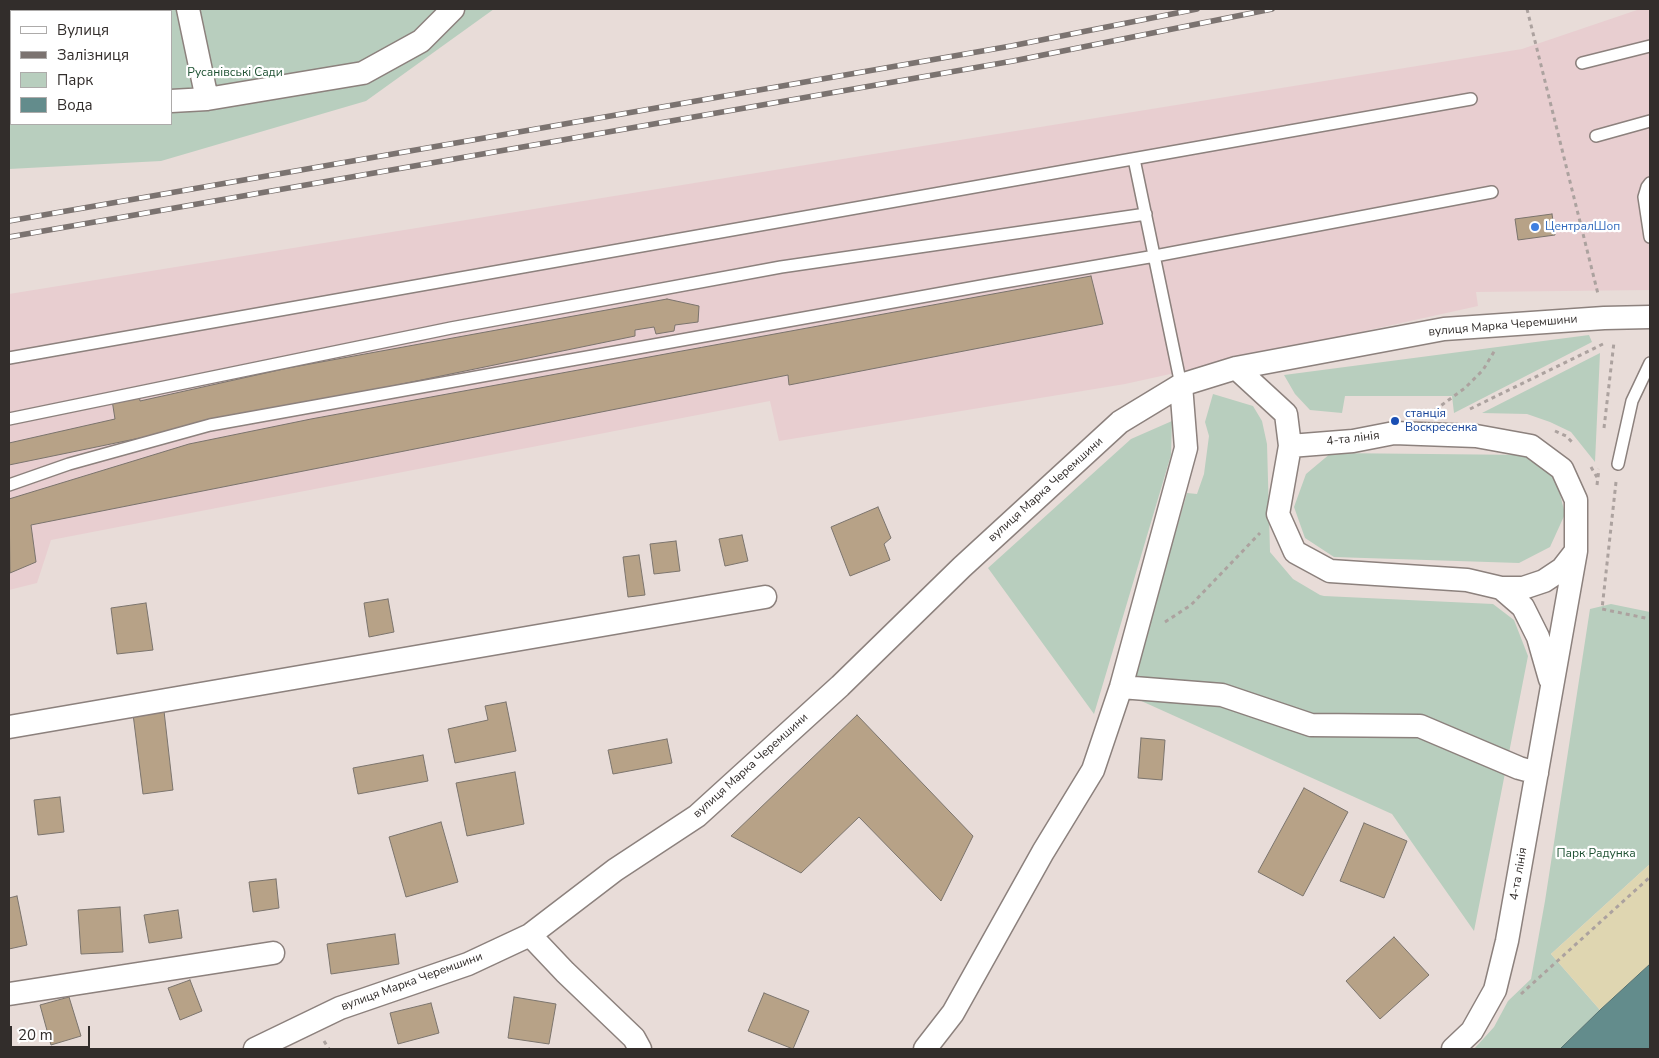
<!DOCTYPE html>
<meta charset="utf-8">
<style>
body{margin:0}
#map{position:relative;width:1659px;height:1058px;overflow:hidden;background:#e8dcd8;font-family:"Nunito Sans",sans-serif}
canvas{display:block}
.frame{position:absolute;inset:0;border:10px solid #322d2b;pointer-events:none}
.legend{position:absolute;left:10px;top:10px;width:162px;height:115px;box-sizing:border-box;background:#fff;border:1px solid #adabaa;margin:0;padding:6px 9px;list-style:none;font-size:15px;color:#322d2b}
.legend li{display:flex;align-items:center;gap:10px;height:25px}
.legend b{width:25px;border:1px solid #adabaa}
.scale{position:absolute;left:10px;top:1026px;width:80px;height:22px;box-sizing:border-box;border:2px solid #322d2b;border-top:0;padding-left:6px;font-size:15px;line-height:18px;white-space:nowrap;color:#322d2b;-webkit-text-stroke:4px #fff;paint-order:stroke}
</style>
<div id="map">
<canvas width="1659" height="1058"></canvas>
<div class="frame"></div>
<ul class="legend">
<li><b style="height:6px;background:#fff"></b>Вулиця</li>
<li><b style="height:6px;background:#7b7370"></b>Залізниця</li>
<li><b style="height:14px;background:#b8cebe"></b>Парк</li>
<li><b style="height:14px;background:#638c8c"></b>Вода</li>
</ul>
<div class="scale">20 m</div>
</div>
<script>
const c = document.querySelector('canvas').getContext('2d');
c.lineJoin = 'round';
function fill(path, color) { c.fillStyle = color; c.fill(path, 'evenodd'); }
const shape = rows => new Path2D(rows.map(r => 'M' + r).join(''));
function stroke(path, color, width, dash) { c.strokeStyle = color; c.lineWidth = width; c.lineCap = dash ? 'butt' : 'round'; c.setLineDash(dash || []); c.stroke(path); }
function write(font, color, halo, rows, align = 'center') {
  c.font = font + ' "Nunito Sans",sans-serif'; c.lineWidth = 4.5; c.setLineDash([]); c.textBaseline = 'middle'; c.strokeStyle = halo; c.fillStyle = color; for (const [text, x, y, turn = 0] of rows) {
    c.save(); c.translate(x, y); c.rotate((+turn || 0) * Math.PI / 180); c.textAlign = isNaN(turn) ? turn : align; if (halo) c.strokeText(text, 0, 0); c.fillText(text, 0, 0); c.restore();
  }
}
fill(shape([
 [1640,9,1650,9,1650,290,1476,292,1478,306,1125,384,779,441,770,401,51,540,37,583,9,590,9,294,1522,49]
]), '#e8ced0');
fill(shape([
 [9,9,494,9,366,101,161,161,9,169],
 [11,11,171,11,171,124,11,124],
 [1589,335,1592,342,1454,413,1452,396,1345,396,1342,413,1310,410,1295,394,1284,375],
 [1600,353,1595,462,1571,432,1550,422,1527,414,1482,413],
 [1213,394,1253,406,1262,421,1267,444,1270,552,1293,579,1320,595,1324,596,1493,604,1514,620,1528,656,1474,931,1392,814,1128,695,1187,493,1197,494,1204,474,1209,436,1205,422],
 [1172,421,1171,455,1094,714,988,568,1131,439],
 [1331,453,1528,455,1556,478,1565,514,1550,547,1519,563,1334,557,1305,538,1294,507,1306,474],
 [1611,604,1650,612,1650,864,1551,954,1600,1010,1560,1049,1474,1049,1494,1027,1508,1001,1531,979,1545,901,1590,609]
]), '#b8cebe');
fill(shape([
 [1650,864,1650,964,1600,1010,1551,954]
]), '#dfd6b1');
const water = shape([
 [1650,964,1650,1049,1560,1049,1600,1010,1650,964]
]);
fill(water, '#638c8c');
stroke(water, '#54706f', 1);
const building = shape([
 [1552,214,1555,235,1518,240,1515,219,1552,214],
 [1091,276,1103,324,789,385,788,375,31,525,36,562,10,573,9,499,189,444,311,419,1091,276],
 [667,299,699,306,698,322,675,325,674,331,656,334,654,327,635,330,635,336,9,465,9,443,115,419,112,400,139,394,140,401,288,368,667,299],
 [878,507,891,538,884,544,890,560,850,576,831,527,878,507],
 [742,535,748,561,725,566,719,539,742,535],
 [676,541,680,571,654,574,650,544,676,541],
 [639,555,645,595,628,597,623,557,639,555],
 [388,599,394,632,369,637,364,603,388,599],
 [146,603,153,650,117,654,111,608,146,603],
 [506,702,516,751,455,763,448,729,488,720,485,706,506,702],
 [164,711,173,790,143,794,133,714,164,711],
 [857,715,973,836,941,901,859,817,801,873,731,836,857,715],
 [1141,738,1165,740,1162,780,1138,778,1141,738],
 [667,739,672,763,613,774,608,750,667,739],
 [423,755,428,781,358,794,353,768,423,755],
 [515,772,524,824,467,836,456,783,515,772],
 [1304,788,1348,812,1303,896,1258,872,1304,788],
 [60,797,64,832,38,835,34,800,60,797],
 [441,822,458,882,406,897,389,837,441,822],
 [1364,823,1407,841,1384,898,1340,881,1364,823],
 [276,879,279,908,253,912,249,882,276,879],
 [17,896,27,945,9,949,9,898,17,896],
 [120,907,123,952,81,954,78,910,120,907],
 [178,910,182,938,149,943,144,915,178,910],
 [395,934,399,964,331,974,327,944,395,934],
 [1394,937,1429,975,1380,1019,1346,981,1394,937],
 [190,980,202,1011,180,1020,168,988,190,980],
 [764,993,809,1011,793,1049,748,1031,764,993],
 [69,997,81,1036,51,1045,40,1005,69,997],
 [514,997,556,1004,549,1044,508,1038,514,997],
 [431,1003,439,1033,398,1044,390,1013,431,1003]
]);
fill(building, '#b7a287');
stroke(building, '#7b746d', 1);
const lane = shape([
 [1582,63,1650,46],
 [1596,136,1650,121],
 [1134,159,1181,385],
 [1650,183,1647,187,1644,197,1650,237],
 [9,358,1471,99],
 [9,419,451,328,781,267,1146,214],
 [1618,464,1632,401,1650,363],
 [9,485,69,464,210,425,987,285,1155,256,1492,192]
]);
const street = shape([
 [188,9,207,99],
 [171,101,207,99,363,73,421,41,453,9],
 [9,112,11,112],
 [1236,368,1286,414,1290,446,1278,514,1295,552,1330,571,1467,580,1501,588,1523,588,1544,581,1562,569,1576,551],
 [1290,446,1353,441,1394,433,1476,436,1531,446,1562,469,1576,500,1576,551,1507,941,1495,990,1472,1031,1453,1049],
 [1501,588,1523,607,1538,637,1550,679],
 [1121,687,1222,695,1311,725,1420,726,1519,768,1537,773],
 [9,727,765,597],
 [530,935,565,972,634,1038,640,1049],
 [9,994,273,953],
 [255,1049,340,1008,468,964,530,935,615,870,697,816,840,686,962,567,1120,422,1181,385,1236,368,1444,329,1604,318,1650,317],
 [925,1049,953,1013,1043,852,1093,770,1121,687,1186,448,1181,385]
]);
stroke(lane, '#8c817d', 14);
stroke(street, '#8c817d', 25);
stroke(shape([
 [1527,9,1598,294],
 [1470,409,1603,344],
 [1435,410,1465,388,1483,370,1495,350],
 [1604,428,1614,342],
 [1555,431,1566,436,1574,444],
 [1591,467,1598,479],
 [1616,482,1602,609,1650,619],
 [1597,485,1599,469],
 [1165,622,1191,605,1260,533],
 [1521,994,1650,877],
 [324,1041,329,1049]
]), '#aca29f', 3, [4, 4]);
stroke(lane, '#fff', 11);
stroke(street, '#fff', 22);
const rail = shape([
 [9,221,1011,46,1197,9],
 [9,237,1013,61,1272,9]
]);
stroke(rail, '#7b7370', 5.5);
stroke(rail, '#fff', 4, [11]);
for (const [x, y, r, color] of [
 [1535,227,5,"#3f7fe0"],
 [1395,421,5,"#1a4fb4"]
]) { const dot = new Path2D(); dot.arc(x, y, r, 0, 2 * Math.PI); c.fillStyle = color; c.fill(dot); stroke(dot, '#fff', 2); }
write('12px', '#1f5233', '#fff', [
 ["Русанівські Сади",235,73],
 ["Парк Радунка",1596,854]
]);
write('12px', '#366cbe', '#fff', [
 ["ЦентралШоп",1545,227]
], 'left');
write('12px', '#322d2b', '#fff', [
 ["вулиця Марка Черемшини",1503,326,-5],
 ["4-та лінія",1353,439,-7],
 ["вулиця Марка Черемшини",1046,490,-42],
 ["вулиця Марка Черемшини",751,766,-42],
 ["4-та лінія",1519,874,-80],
 ["вулиця Марка Черемшини",412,982,-20]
]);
write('12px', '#164399', '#fff', [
 ["станція",1405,414],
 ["Воскресенка",1405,428]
], 'left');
</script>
